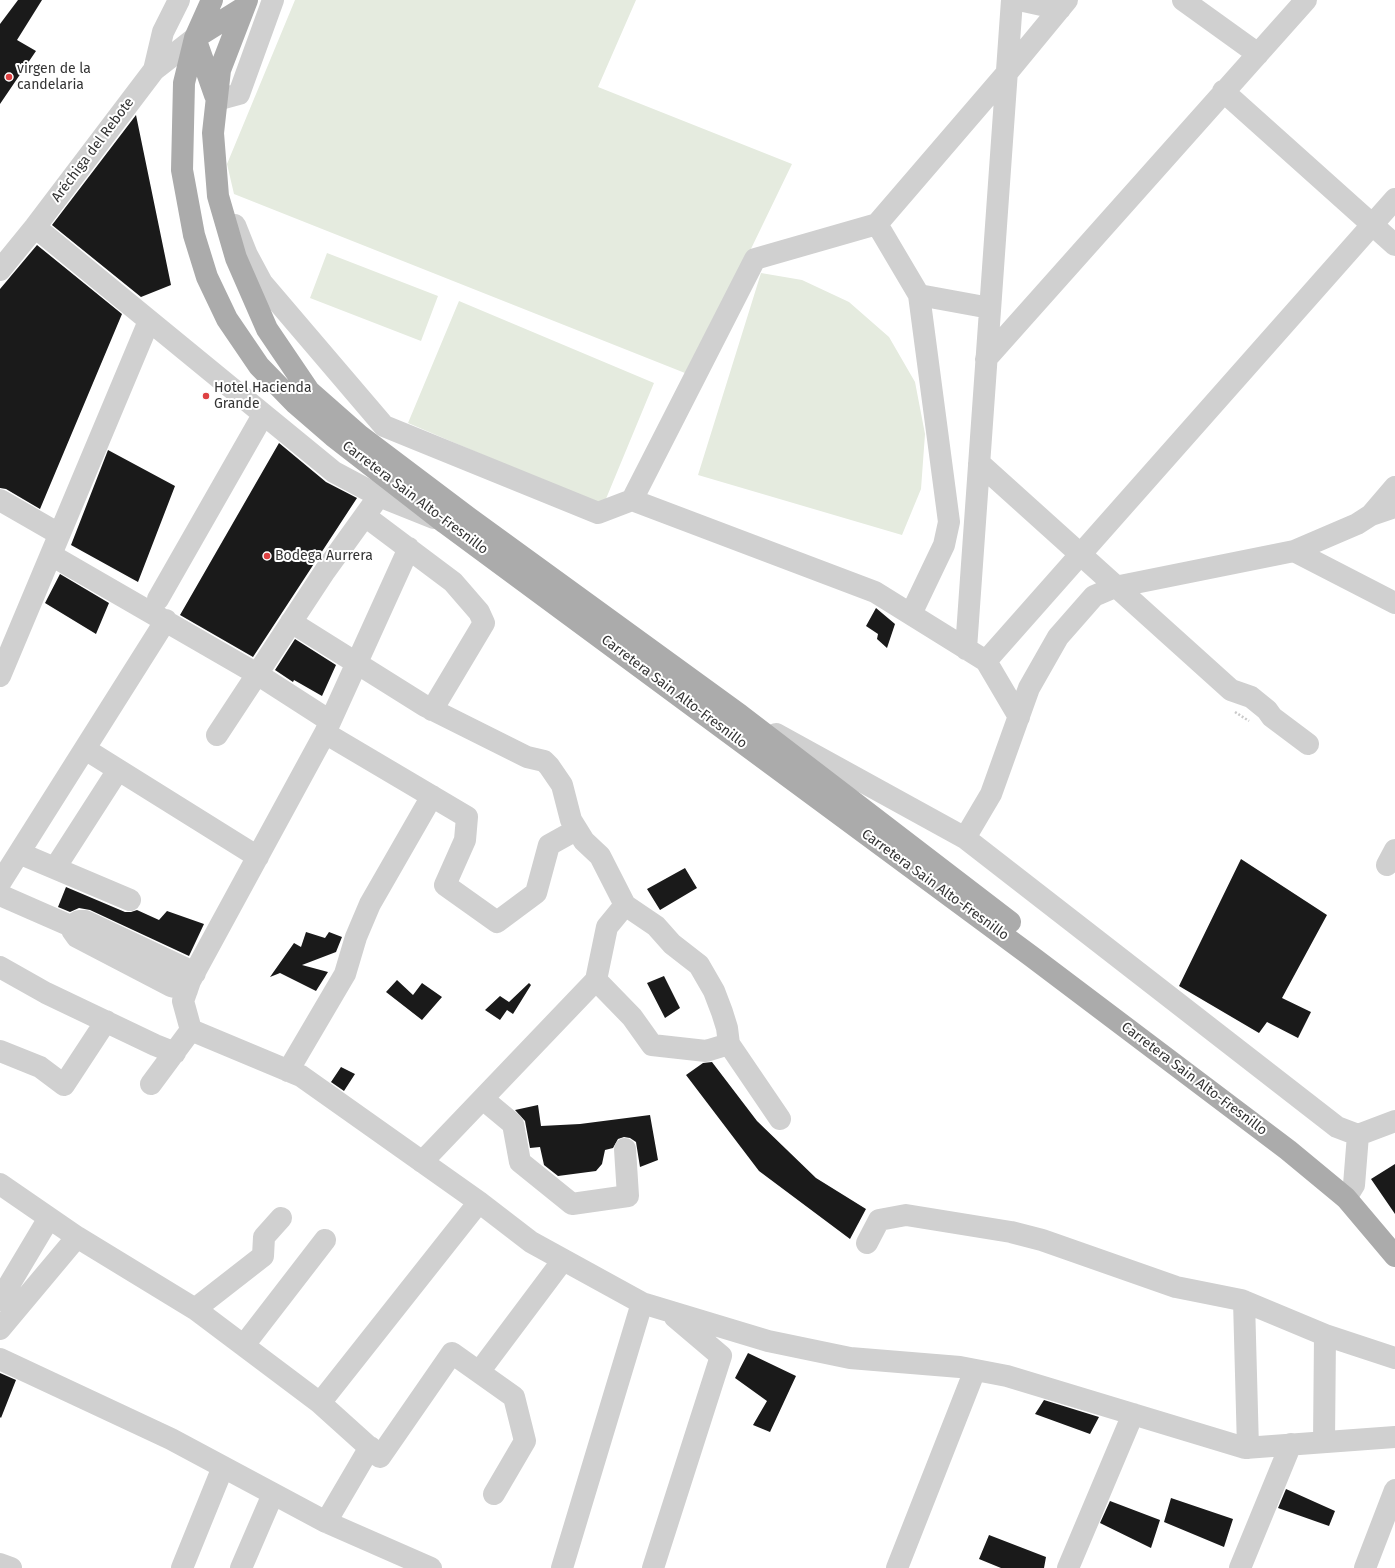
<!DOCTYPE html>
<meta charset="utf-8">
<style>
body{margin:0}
canvas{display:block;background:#fff}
</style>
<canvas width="1395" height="1568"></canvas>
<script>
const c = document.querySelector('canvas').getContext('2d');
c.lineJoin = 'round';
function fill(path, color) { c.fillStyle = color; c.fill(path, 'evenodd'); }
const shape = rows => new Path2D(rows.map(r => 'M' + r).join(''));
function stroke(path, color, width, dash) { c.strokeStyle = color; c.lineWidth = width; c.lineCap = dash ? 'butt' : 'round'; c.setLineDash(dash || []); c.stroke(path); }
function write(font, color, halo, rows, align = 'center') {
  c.font = font + ' "Fira Sans",sans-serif'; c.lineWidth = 4; c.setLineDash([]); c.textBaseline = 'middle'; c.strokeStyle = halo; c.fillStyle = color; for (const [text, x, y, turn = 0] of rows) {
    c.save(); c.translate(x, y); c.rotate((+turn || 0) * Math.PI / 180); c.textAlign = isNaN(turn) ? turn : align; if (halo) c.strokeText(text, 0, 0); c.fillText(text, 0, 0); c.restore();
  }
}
fill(shape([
 [295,0,636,0,598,87,792,164,690,375,234,194,227,164],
 [327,253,438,296,421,341,310,298],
 [761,273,802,280,849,302,889,337,915,382,925,434,921,489,902,535,698,475],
 [459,301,654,383,603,506,408,423]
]), '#e5ebdf');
fill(shape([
 [18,0,42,0,17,40,36,51,0,104,0,24],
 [136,115,171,285,141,297,52,225],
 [37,245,122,314,40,509,6,489,0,488,0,289],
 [279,443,326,482,357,498,253,657,180,615],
 [108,450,175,486,138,582,71,545],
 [60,574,109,603,96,634,45,603],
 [876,608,895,624,887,648,877,639,878,634,866,626],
 [295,639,336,665,322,696,294,680,293,682,275,670],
 [1241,859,1327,915,1282,998,1311,1012,1298,1038,1267,1022,1259,1033,1179,986],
 [685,868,697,888,660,910,647,889],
 [66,887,125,912,131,912,137,910,159,920,167,911,204,924,189,956,90,910,79,908,70,912,58,907],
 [306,932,325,938,329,932,342,937,336,952,302,965,328,972,316,991,280,973,270,977,294,943,301,947],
 [664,976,680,1008,665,1018,647,983],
 [397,980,413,995,422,983,442,997,422,1020,386,992],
 [529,983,531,985,513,1014,507,1010,500,1020,485,1010,500,996,509,1002],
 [712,1062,757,1121,816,1178,866,1209,850,1239,759,1171,686,1075,703,1063],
 [341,1067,355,1074,344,1091,331,1082],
 [538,1105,541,1126,580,1124,650,1115,658,1160,640,1167,636,1142,630,1138,624,1137,618,1139,613,1148,605,1150,602,1164,596,1171,558,1176,544,1165,540,1147,530,1148,525,1121,515,1110],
 [1395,1164,1395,1214,1371,1179],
 [748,1353,796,1376,770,1432,753,1425,767,1401,735,1378],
 [0,1373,16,1380,1,1418,0,1417],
 [1044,1400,1099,1417,1090,1434,1035,1414],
 [1286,1489,1335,1511,1329,1526,1278,1508],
 [1171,1498,1233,1519,1224,1547,1164,1522],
 [1110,1501,1160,1520,1151,1548,1100,1523],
 [989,1535,1046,1557,1044,1568,1001,1568,979,1559]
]), '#1a1a1a');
stroke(shape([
 [1235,712,1249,721]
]), '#cacaca', 2.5, [2, 2]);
stroke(shape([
 [1019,0,1060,9],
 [1183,0,1258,54],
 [154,70,163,32,179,0],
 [1223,91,1395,245],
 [217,100,239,94,273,0],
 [877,224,919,295,990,308],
 [235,225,247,255,262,283,384,426,598,513,632,500,875,592,986,661,1019,717],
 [35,227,334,472,379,496,434,518],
 [0,270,35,227,154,70,195,38],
 [986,359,1306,0],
 [979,463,1231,690,1251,697,1267,710,1272,717,1308,744],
 [0,500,59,534],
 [632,500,755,259,877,224,1006,74,1067,0],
 [1371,515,1395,487],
 [365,516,453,582,479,612,484,623,432,710],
 [1294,551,1395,603],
 [51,555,257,674,330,721],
 [158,599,263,415],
 [911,614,944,545,949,522,919,295],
 [291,622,425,706,527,757,544,761,549,766,562,785,571,820,584,841,600,856,625,905,656,926,672,944,699,965,714,991,722,1012,727,1028,729,1044,780,1119],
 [966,649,1012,0],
 [986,661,1395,199],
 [0,676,149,321],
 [325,733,467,817,465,840,445,885,497,922,536,893,549,845,576,830],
 [776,734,965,838,1337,1127,1358,1135,1395,1121],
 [217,735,325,571,379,496],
 [85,749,258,857],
 [965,838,991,794,1029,688,1058,637,1094,596,1115,587,1294,551,1357,524,1371,515,1395,507],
 [19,853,130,900],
 [1387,865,1395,850],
 [55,868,118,770],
 [0,883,166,620],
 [0,895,73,927],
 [0,967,46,993,155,1045,175,1053],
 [596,980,632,1017,652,1045,706,1051,729,1044],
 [187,990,171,986,77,937,72,930,74,924,79,921,85,921,195,973],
 [191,1030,301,1076,479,1202,531,1242,642,1303,768,1341,850,1358,960,1367,1007,1376,1245,1448,1395,1437],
 [0,1051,40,1067,64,1085,106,1021],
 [288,1071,345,974,356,937,370,904,432,796],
 [151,1084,191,1030,183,1001,190,981,325,733,409,548],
 [483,1099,513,1124,520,1162,572,1204,628,1196,625,1149],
 [422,1162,596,980,607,927,625,905],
 [0,1184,77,1237,195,1309,320,1403,380,1457,452,1353,514,1397,525,1441,494,1494],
 [1346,1198,1354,1185,1358,1135],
 [867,1243,879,1220,906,1215,1011,1232,1042,1240,1176,1287,1241,1300,1325,1335,1395,1358],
 [0,1300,49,1218],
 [1244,1301,1248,1448],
 [195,1309,263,1256,264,1237,281,1218],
 [0,1329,77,1237],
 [244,1345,325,1240],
 [0,1359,171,1439,326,1522,431,1568],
 [479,1372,563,1260],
 [320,1403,479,1202],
 [1324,1442,1325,1335],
 [326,1522,370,1447],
 [0,1564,11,1568],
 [182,1568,223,1467],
 [241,1568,273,1494],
 [562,1568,642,1303],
 [653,1568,721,1356,675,1317],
 [897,1568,975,1370],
 [1068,1568,1133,1414],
 [1240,1568,1291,1444],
 [1365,1568,1395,1490]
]), '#d0d0d0', 22);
stroke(shape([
 [212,0,195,38,184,83,182,170,194,235,207,277,227,319,259,366,296,404,333,436,445,523,1031,956,1288,1150,1346,1198,1395,1256],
 [247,0,220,70,213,133,218,196,236,258,267,329,309,391,359,435,469,518,740,715,1010,922],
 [215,95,195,38,243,8]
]), '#ababab', 22);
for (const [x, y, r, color] of [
 [9,77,4,"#de4142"],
 [206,396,4,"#de4142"],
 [267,556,4,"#de4142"]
]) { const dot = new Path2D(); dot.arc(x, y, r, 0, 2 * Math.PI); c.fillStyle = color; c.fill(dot); stroke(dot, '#fff', 1.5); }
write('14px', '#333', '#fff', [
 ["virgen de la",17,69],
 ["candelaria",17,85],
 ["Hotel Hacienda",214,388],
 ["Grande",214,404],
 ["Bodega Aurrera",275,556]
], 'left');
write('14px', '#333', '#fff', [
 ["Aréchiga del Rebote",93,150,-53],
 ["Carretera Sain Alto-Fresnillo",415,498,37],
 ["Carretera Sain Alto-Fresnillo",674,692,37],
 ["Carretera Sain Alto-Fresnillo",935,885,36],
 ["Carretera Sain Alto-Fresnillo",1194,1079,37]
]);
</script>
